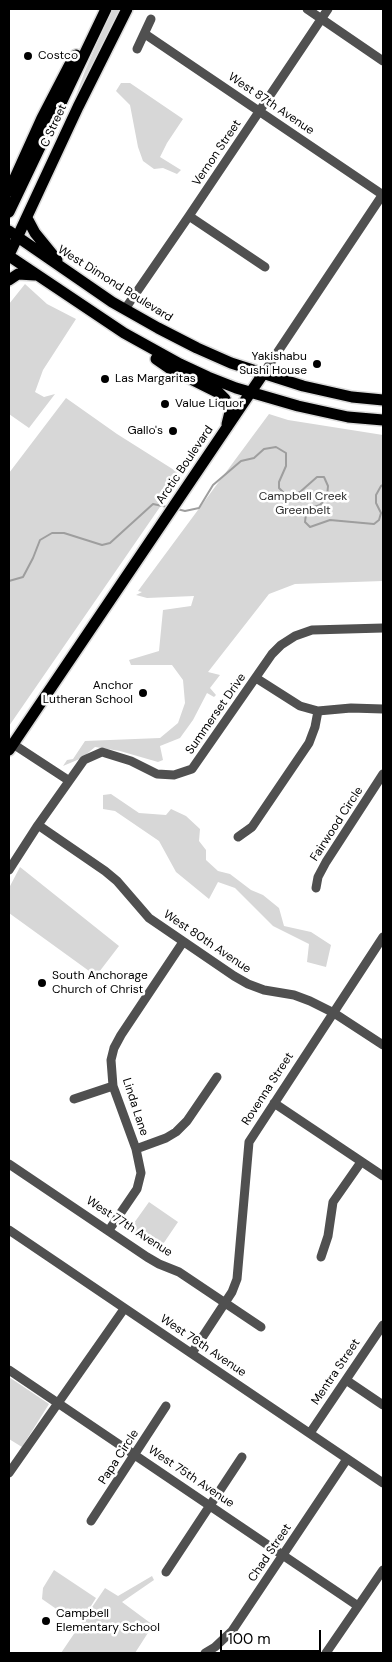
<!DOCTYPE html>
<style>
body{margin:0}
#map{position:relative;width:392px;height:1662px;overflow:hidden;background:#fff;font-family:"DM Sans",sans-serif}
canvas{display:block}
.frame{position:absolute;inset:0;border:10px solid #000;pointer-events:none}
.scale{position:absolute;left:220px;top:1630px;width:101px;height:22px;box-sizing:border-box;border:2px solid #000;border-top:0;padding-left:6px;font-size:15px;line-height:18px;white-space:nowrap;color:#000;-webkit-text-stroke:4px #fff;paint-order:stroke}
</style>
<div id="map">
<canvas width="392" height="1662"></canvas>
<div class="frame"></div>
<div class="scale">100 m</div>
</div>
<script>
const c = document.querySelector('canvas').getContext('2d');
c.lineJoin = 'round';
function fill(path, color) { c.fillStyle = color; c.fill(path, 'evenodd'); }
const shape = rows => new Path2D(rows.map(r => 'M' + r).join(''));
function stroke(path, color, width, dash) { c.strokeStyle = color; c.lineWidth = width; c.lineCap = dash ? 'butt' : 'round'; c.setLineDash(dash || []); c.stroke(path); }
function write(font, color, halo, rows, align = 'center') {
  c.font = font + ' "DM Sans",sans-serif'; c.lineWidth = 5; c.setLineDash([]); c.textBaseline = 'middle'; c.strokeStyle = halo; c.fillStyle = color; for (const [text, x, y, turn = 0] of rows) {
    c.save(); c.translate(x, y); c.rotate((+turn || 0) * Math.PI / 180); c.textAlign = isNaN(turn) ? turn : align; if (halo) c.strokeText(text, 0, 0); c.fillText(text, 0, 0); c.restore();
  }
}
fill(shape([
 [112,9,122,9,73,107,72,106,85,71],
 [121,83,130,83,183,119,167,143,160,157,181,170,177,174,163,168,154,169,143,161,138,147,130,105,116,91],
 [25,284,47,304,76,319,43,370,35,392,44,397,55,394,29,428,9,414,9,304],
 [66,398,117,434,182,475,9,726,9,473],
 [269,414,288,420,383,435,383,581,295,584,269,594,208,672,220,675,210,688,216,695,214,697,207,693,193,720,180,738,160,746,163,760,158,762,120,751,95,747,82,758,63,766,67,760,73,759,85,741,160,738,178,723,185,703,183,680,172,665,131,665,129,660,159,651,163,610,191,606,194,596,147,598,136,595,142,592,138,591],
 [111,794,139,813,166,815,171,809,186,816,200,829,199,841,206,850,206,860,218,871,230,874,251,890,263,895,279,908,284,926,311,932,331,945,326,967,307,962,309,944,273,926,235,888,218,882,209,899,176,872,159,841,115,811,103,809,103,795],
 [20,867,119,946,96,976,9,913,9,888],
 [149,1202,178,1222,159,1250,129,1230],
 [9,1377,49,1404,22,1447,9,1439],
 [54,1570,96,1598,86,1614,81,1612,77,1615,65,1615,42,1599,43,1588],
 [152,1576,154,1580,122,1602,153,1625,135,1653,61,1653,105,1588,118,1596]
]), '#d7d7d7');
stroke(shape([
 [177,509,185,511,199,508,213,485,241,461,254,458,264,449,276,447,286,453,286,466,279,482,279,488,285,494,293,495,300,492,317,477,324,477,328,486,327,497,320,505,311,508,306,514,305,522,310,527,330,520,374,524,379,520,381,513,376,503,376,495,381,486,383,485],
 [9,581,23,577,33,558,40,540,52,533,64,533,102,545,110,543,153,504,167,507]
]), '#9e9e9e', 2);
const major = shape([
 [9,191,42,118,69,66,76,55],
 [9,212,106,9],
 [27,218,35,233,57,260],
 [9,231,112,302,158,328,197,348,231,363,303,386,352,397,383,400],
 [9,255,78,107,127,9],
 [9,256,124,333,180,364,208,377,236,388,298,406,348,417,383,420],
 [9,280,18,274,35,275],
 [156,359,169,368,219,393,225,399,230,412,227,424],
 [9,750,263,374]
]);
stroke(major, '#dbdbdb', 14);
stroke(shape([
 [307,9,383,61],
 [145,34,383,195],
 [137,49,151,19],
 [189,216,265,267],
 [125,309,189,216,328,9],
 [263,374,383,194],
 [256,678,300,706,318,711,351,708,383,709],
 [13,744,68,780],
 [38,825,105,871,117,881,149,918,234,976,248,984,264,990,294,995,310,1001,334,1013,383,1045],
 [238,837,252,827,309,743,315,727,318,711],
 [9,870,38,825,84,760,102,752,131,761,157,774,174,775,192,769,272,654,281,645,295,636,312,630,383,628],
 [316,888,318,877,326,862,383,774],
 [74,1099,113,1086],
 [274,1103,383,1176],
 [136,1149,166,1138,176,1132,187,1121,217,1077],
 [9,1164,147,1257,159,1264,179,1272,261,1327],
 [9,1230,383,1483],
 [109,1230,137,1189,141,1173,136,1149,113,1086,111,1060,114,1048,121,1035,183,942],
 [321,1257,328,1236,333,1202,361,1162],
 [192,1353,232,1292,237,1279,249,1142,383,937],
 [9,1370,358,1606],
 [346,1380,383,1405],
 [310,1433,383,1325],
 [9,1473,124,1309],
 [91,1521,166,1406],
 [166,1572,242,1457],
 [205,1653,215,1647,232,1631,347,1459],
 [326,1653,383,1570]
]), '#505050', 9);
stroke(major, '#000', 11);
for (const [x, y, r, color] of [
 [28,56,5,"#000"],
 [317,364,5,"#000"],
 [105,379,5,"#000"],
 [165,404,5,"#000"],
 [173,431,5,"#000"],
 [143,693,5,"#000"],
 [42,983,5,"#000"],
 [46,1621,5,"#000"]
]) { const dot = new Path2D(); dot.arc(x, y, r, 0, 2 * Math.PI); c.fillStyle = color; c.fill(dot); stroke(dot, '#fff', 2); }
write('12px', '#000', '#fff', [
 ["Costco",38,56],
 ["Yakishabu",307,357,"right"],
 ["Sushi House",307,371,"right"],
 ["Las Margaritas",115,379],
 ["Value Liquor",175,404],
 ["Gallo's",163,431,"right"],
 ["Anchor",133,686,"right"],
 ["Lutheran School",133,700,"right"],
 ["South Anchorage",52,976],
 ["Church of Christ",52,990],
 ["Campbell",56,1614],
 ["Elementary School",56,1628]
], 'left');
write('12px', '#000', '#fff', [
 ["West 87th Avenue",271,104,34],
 ["C Street",54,126,-65],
 ["Vernon Street",217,153,-56],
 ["West Dimond Boulevard",115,284,32],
 ["Arctic Boulevard",185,465,-56],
 ["Summerset Drive",216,714,-55],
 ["Fairwood Circle",337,824,-57],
 ["West 80th Avenue",207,942,34],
 ["Rovenna Street",268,1089,-57],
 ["Linda Lane",135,1107,72],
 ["West 77th Avenue",129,1227,33],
 ["West 76th Avenue",203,1346,34],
 ["Mentra Street",336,1372,-56],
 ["Papa Circle",119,1457,-57],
 ["West 75th Avenue",191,1477,34],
 ["Chad Street",270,1553,-56]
]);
write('12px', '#2e2e2e', '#fff', [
 ["Campbell Creek",303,497],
 ["Greenbelt",303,511]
]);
</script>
